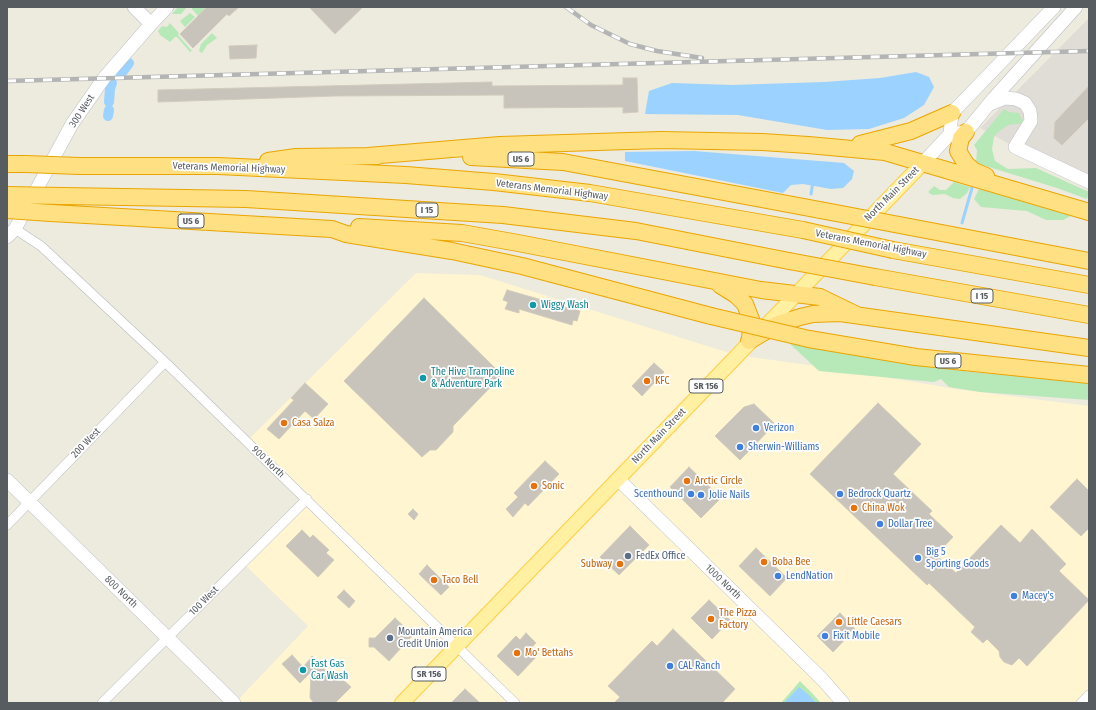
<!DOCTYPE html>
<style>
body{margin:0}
#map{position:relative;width:1096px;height:710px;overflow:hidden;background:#edeade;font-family:"Fira Sans Condensed",sans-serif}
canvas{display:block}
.frame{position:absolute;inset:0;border:8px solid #575c61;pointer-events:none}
</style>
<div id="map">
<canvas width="1096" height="710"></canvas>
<div class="frame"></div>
</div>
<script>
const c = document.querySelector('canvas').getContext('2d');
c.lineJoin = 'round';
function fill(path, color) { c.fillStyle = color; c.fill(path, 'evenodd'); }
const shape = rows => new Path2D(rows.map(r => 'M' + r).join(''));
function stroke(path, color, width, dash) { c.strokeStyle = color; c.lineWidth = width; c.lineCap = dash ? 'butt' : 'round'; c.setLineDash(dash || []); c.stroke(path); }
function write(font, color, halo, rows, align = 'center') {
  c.font = font + ' "Fira Sans Condensed",sans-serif'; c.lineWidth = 3.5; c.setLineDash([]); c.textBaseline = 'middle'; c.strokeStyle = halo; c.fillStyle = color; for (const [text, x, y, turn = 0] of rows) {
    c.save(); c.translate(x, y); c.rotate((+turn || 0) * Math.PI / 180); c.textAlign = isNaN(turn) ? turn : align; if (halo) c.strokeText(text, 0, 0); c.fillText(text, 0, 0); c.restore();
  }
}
fill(shape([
 [416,273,480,275,736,355,831,368,956,389,1089,406,1089,703,235,703,308,626,243,563,307,499,247,441]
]), '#fff5d1');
fill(shape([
 [1089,18,1089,177,1015,147,980,128]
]), '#e0ddd6');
fill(shape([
 [178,7,187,7,181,14,172,14],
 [192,7,206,7,198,16,192,9],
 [190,13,195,17,185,27,180,21],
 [170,23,179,33,178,35,192,51,190,52,177,37,175,37,170,42,160,35,158,31,162,26,167,27],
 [212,33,217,38,207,45,202,53,199,51,201,44],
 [1004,109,1009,112,1019,113,1024,123,1008,125,997,133,994,137,992,149,995,161,1008,169,1036,168,1089,192,1087,199,1057,188,976,163,977,150,974,145],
 [954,182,970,187,967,193,960,199,953,198,945,194,932,195,928,192,934,186,940,190,946,190],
 [979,189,1030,204,1071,216,1063,220,1046,220,1027,211,981,207,974,199],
 [789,343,912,365,981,373,1089,381,1089,400,980,392,949,387,941,379,934,382,819,371],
 [800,681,812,693,821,703,781,703]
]), '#b7e8b8');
fill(shape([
 [916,72,929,77,934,87,924,105,904,118,869,129,827,130,738,115,645,114,649,91,672,83,732,85,824,82,880,78],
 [694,151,844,163,854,171,852,179,843,188,831,189,803,184,791,185,783,193,625,161,625,152],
 [799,687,811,697,816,703,784,703]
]), '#9cd2ff');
stroke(shape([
 [811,194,813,182],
 [962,223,972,188]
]), '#9cd2ff', 3);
stroke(shape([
 [121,74,129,63],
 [109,102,110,89,112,83],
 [108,116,109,110]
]), '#9cd2ff', 10);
const building = shape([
 [207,7,239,7,229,16,227,14,193,48,180,34,207,7],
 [309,7,363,7,335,34,309,7],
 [257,45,256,58,230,59,229,46,257,45],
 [623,78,637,78,638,112,623,113,623,107,504,108,504,95,335,96,158,102,158,90,492,82,492,86,623,85,623,78],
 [1089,86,1089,118,1062,145,1054,138,1055,122,1089,86],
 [507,290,580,311,577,321,573,320,572,325,519,309,519,313,505,309,508,302,503,300,507,290],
 [424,298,502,375,453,426,453,432,436,450,430,450,422,457,344,381,424,298],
 [654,363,664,372,642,396,632,386,654,363],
 [305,383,328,404,314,419,305,411,279,439,267,429,294,400,291,398,305,383],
 [878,403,921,444,893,474,932,511,929,514,953,537,936,555,956,573,1001,525,1020,543,1032,529,1066,564,1059,571,1089,600,1027,666,1019,658,1012,665,1004,662,1000,657,999,651,987,639,983,643,971,632,975,627,929,583,927,585,810,474,878,403],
 [754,404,775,424,740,460,715,436,744,407,754,404],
 [545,461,559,474,528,506,525,503,513,517,506,509,518,497,514,493,545,461],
 [689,467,721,498,701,518,670,487,689,467],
 [1077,479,1089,491,1089,528,1081,536,1050,507,1077,479],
 [413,509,418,514,414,520,408,514,413,509],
 [630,526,649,545,619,575,600,557,630,526],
 [302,530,310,538,313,535,329,550,326,553,334,560,318,577,286,546,302,530],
 [756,548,787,578,770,596,739,566,756,548],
 [427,565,449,587,441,595,419,574,427,565],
 [344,590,355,601,349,608,337,597,344,590],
 [709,600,730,620,712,639,691,618,709,600],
 [840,613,855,629,833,652,817,636,840,613],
 [395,618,413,635,389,661,374,647,369,647,369,638,375,638,395,618],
 [673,629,735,689,722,703,614,703,620,697,608,686,652,641,657,646,673,629],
 [526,633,536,643,530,649,537,656,518,676,497,656,516,636,520,640,526,633],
 [292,655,303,667,311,658,312,656,328,673,329,671,339,680,341,678,351,687,335,703,314,703,310,698,311,672,300,683,282,664,292,655],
 [465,689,480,703,451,703,465,689]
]);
fill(building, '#c8c4bb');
stroke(building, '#d2cbbc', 1);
const street = shape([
 [15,229,41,246,165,362,515,703],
 [7,525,165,362],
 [102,703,307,499],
 [1081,703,1089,695]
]);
const secondary = shape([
 [134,7,151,24],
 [990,104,1005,98,1016,99,1025,103,1030,111,1031,121,1015,147,1089,182],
 [958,133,966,132,994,98,1076,7],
 [922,164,950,134,952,113,1054,7],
 [7,237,15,229,72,124,104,78,151,24,167,7],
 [618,479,822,679,843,703],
 [7,480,234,703]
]);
const primary = shape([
 [402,703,922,164]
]);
const highway = shape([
 [966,132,961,138,958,151,966,164,974,171,986,176],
 [860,144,911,131,952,113],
 [368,156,500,145,661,140,762,142,808,145,885,152,1089,212],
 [471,157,563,162,820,210],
 [268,161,296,157,378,156],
 [7,164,25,164],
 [80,166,218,166,406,175,494,182,590,193,803,230],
 [62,196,246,199,503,215,636,231,789,261],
 [51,213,332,229,346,234,452,251,522,266,711,316],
 [359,227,462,233,518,243,761,290,820,297,857,315],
 [910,227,1089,261],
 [893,250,1089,285],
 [875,277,1089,315],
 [720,285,736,295,745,304,752,322,750,338],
 [809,339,916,357,1089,375],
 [749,341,778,324,800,317,813,314,840,313,1089,348]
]);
stroke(street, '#b6babf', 10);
stroke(secondary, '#b9bdc4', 14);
stroke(primary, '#ffce45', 16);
stroke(highway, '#eba500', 18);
stroke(street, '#fff', 9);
stroke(secondary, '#fff', 13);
stroke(primary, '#fff1a1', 14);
stroke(highway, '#ffe183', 16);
const rail = shape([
 [566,7,591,25,630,44,657,51,702,58],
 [7,81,1089,51]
]);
stroke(rail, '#b3b4b4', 4.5);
stroke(rail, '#fff', 3, [9]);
const highwayBridge = shape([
 [25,164,80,166],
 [7,195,62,196],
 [7,210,51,213],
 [820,210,910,227],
 [803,230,893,250],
 [789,261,875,277],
 [711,316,809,339]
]);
stroke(highwayBridge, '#eba500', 18, []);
stroke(highwayBridge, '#ffe183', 16);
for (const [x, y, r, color] of [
 [533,305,4,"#0f9aa8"],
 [423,378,4,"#0f9aa8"],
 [647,381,4,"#e8710a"],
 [284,423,4,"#e8710a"],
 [756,428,4,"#3f7fe0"],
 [740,447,4,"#3f7fe0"],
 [687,481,4,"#e8710a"],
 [534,486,4,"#e8710a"],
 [691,494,4,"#3f7fe0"],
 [840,494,4,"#3f7fe0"],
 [701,495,4,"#3f7fe0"],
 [854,508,4,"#e8710a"],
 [880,524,4,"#3f7fe0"],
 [628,556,4,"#5c6f8a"],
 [918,558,4,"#3f7fe0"],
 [764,562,4,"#e8710a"],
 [620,564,4,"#e8710a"],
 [778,576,4,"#3f7fe0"],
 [434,580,4,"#e8710a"],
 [1014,596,4,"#3f7fe0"],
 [711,619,4,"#e8710a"],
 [839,622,4,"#e8710a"],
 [825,636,4,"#3f7fe0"],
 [390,638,4,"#5c6f8a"],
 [517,653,4,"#e8710a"],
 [670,666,4,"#3f7fe0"],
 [303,670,4,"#0f9aa8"]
]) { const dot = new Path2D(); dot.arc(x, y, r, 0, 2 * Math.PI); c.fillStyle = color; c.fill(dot); stroke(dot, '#fff', 1.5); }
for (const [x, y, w] of [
 [521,159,26],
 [427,210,22],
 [191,221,26],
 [982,296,22],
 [948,361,26],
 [706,386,34],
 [429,674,34]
]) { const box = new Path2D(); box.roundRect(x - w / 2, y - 7, w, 14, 3); c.fillStyle = '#fff'; c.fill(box); stroke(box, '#575c61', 1); }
write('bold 9px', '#575c61', null, [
 ["US 6",521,159],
 ["I 15",427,210],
 ["US 6",191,221],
 ["I 15",982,296],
 ["US 6",948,361],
 ["SR 156",706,386],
 ["SR 156",429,674]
]);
write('10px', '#575c61', '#fff', [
 ["300 West",82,111,-57],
 ["Veterans Memorial Highway",229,168,2],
 ["Veterans Memorial Highway",552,190,7],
 ["North Main Street",892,194,-45],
 ["Veterans Memorial Highway",871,244,11],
 ["North Main Street",659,436,-46],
 ["200 West",86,443,-46],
 ["900 North",268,462,44],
 ["1000 North",723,582,44],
 ["800 North",121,592,44],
 ["100 West",204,601,-45]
]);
write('10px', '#0d838f', '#fff', [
 ["Wiggy Wash",541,305],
 ["The Hive Trampoline",431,372],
 ["& Adventure Park",431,384],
 ["Fast Gas",311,664],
 ["Car Wash",311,676]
], 'left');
write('10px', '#c56008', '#fff', [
 ["KFC",655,381],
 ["Casa Salza",292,423],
 ["Arctic Circle",695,481],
 ["Sonic",542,486],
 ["China Wok",862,508],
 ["Boba Bee",772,562],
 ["Subway",612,564,"right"],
 ["Taco Bell",442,580],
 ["The Pizza",719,613],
 ["Factory",719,625],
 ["Little Caesars",847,622],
 ["Mo' Bettahs",525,653]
], 'left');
write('10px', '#366cbe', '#fff', [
 ["Verizon",764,428],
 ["Sherwin-Williams",748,447],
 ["Scenthound",683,494,"right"],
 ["Bedrock Quartz",848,494],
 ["Jolie Nails",709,495],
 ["Dollar Tree",888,524],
 ["Big 5",926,552],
 ["Sporting Goods",926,564],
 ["LendNation",786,576],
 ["Macey's",1022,596],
 ["Fixit Mobile",833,636],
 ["CAL Ranch",678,666]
], 'left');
write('10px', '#4e5e75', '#fff', [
 ["FedEx Office",636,556],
 ["Mountain America",398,632],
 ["Credit Union",398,644]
], 'left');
</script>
